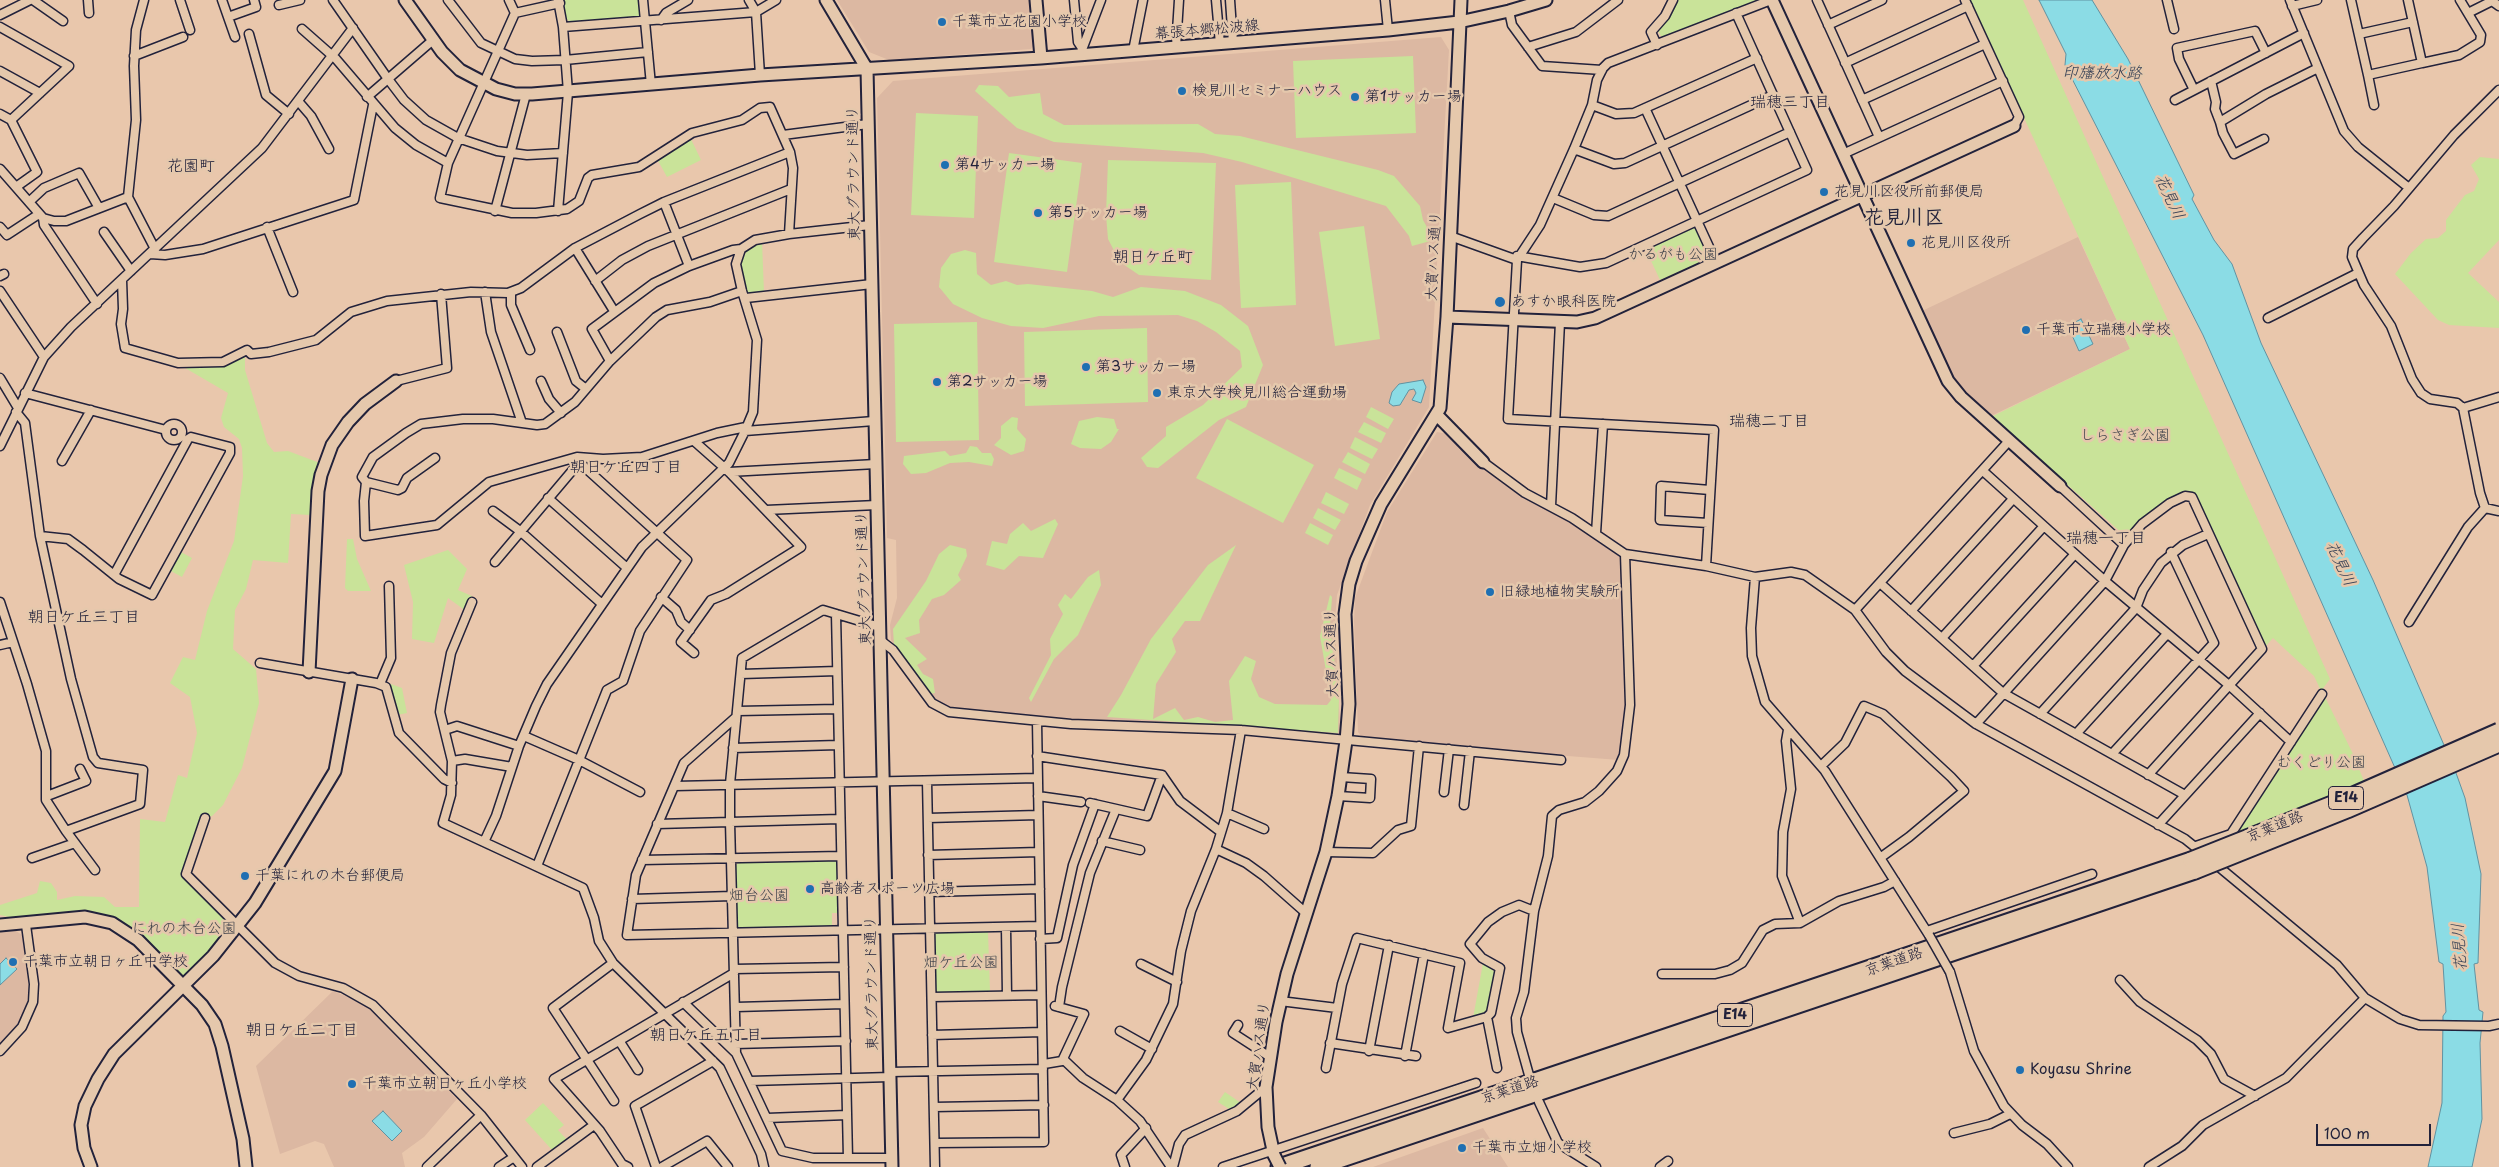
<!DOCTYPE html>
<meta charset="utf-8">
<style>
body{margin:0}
#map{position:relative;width:2499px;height:1167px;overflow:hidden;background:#e9c7ac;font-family:"Playpen Sans",sans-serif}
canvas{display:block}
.scale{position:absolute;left:2316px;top:1124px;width:115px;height:22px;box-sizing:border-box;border:2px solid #22223b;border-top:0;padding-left:6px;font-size:15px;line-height:18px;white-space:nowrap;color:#22223b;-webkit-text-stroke:4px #e5c8ac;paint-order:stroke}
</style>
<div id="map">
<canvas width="2499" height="1167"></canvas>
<div class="scale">100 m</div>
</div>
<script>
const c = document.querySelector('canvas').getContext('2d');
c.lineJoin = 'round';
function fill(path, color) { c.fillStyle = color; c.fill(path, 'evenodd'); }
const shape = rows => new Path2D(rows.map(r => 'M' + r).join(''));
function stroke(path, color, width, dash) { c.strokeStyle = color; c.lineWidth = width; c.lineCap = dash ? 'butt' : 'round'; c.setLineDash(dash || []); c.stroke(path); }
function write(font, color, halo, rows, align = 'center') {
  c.font = font + ' "Playpen Sans","Klee One",sans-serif'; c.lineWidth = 5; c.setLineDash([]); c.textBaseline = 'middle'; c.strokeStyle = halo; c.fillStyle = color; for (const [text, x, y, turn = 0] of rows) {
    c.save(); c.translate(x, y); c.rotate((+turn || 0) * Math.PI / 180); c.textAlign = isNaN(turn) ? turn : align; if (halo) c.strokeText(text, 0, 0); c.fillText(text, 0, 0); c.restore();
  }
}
fill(shape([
 [837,0,1031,0,1035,44,1031,49,889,60,869,52],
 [1441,37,1449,50,1429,407,1370,505,1337,595,1335,620,1340,731,1335,737,1071,721,948,708,934,700,891,640,890,625,897,598,896,540,887,538,877,98,893,81],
 [2078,237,2130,349,1991,416,1955,380,1922,311],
 [1437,432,1448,434,1481,465,1505,485,1568,520,1620,555,1627,688,1624,744,1619,760,1364,740,1358,732,1354,621,1355,598,1387,512],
 [0,931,16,931,22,935,29,989,26,1007,18,1024,0,1043],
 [333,991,360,1002,375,1013,457,1099,424,1137,402,1153,405,1167,334,1167,324,1144,315,1141,280,1154,256,1066],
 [1483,1128,1508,1167,1373,1167]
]), '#dcb8a2');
fill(shape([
 [563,0,639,0,641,13,638,18,571,23,566,18],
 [1677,0,1761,0,1663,39,1658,31,1659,26,1669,16],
 [1970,0,2023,0,2330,679,2321,691,2314,676,2273,638,2265,647,2195,497,2188,492,2164,503,2127,534,2123,534,1991,417,2130,349],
 [1413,56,1416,133,1296,138,1293,61],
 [979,85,998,86,1009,97,1040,93,1043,114,1064,125,1198,124,1215,134,1240,136,1378,170,1394,176,1420,206,1423,220,1434,240,1412,246,1409,236,1386,206,1242,162,1203,153,1054,142,1017,128,975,91],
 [916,113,978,116,974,218,911,215],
 [690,137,701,160,667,177,656,157],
 [1009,153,1082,163,1067,272,994,262],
 [2480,157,2499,159,2499,240,2468,273,2499,302,2499,328,2449,325,2438,320,2395,274,2411,253,2426,239,2438,238,2446,231,2446,220,2465,195,2474,191,2479,179,2471,165],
 [1108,160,1216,163,1211,280,1139,275,1120,262,1108,239,1106,215],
 [1291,182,1296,305,1241,308,1235,185],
 [1364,226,1380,339,1335,346,1319,232],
 [1693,226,1696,227,1709,254,1707,259,1660,280,1645,248],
 [762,241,764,293,750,294,745,291,741,262,750,245],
 [965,250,976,253,977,274,991,285,1006,281,1017,285,1028,284,1092,291,1113,297,1141,287,1185,291,1221,305,1248,326,1263,365,1246,407,1219,420,1158,468,1147,467,1141,458,1166,436,1166,427,1203,405,1242,367,1240,351,1216,332,1197,321,1178,315,1099,316,1043,328,1011,326,982,318,953,304,939,287,941,268,951,254],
 [977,322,979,440,896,442,894,324],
 [1147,328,1148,402,1025,406,1024,332],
 [245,354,245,370,267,443,274,452,288,451,320,463,313,483,310,515,291,514,288,563,253,560,246,589,235,610,233,649,256,669,259,703,242,768,223,805,212,816,205,818,183,876,228,923,230,932,187,976,181,977,114,920,18,919,0,915,0,905,37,893,40,881,51,883,57,892,57,900,75,896,104,897,115,907,139,907,140,819,165,822,178,775,187,778,197,733,190,697,170,683,183,657,195,660,207,611,234,541,243,476,242,448,239,439,224,427,221,418,228,393,180,365,225,364],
 [1371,407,1394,419,1388,429,1366,417],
 [1012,417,1018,418,1017,429,1026,439,1024,451,1011,455,994,445,1001,438,1001,426],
 [1097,417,1114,419,1117,429,1119,429,1111,442,1101,449,1080,448,1071,444,1079,421],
 [1227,419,1314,465,1283,523,1196,478],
 [1364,422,1386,433,1381,443,1358,432],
 [1355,437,1378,449,1372,459,1350,448],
 [970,446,977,447,982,453,991,453,994,459,992,466,969,462,950,463,926,473,911,474,903,464,904,456,945,451,950,456,966,453],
 [1348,452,1370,464,1365,474,1342,462],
 [1339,468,1362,479,1357,490,1334,478],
 [1326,492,1349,504,1344,514,1321,503],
 [1318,508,1341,520,1335,530,1313,518],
 [1055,519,1058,524,1043,558,1019,556,1004,570,986,565,992,541,1007,544,1010,534,1023,523,1031,531],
 [1310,523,1333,535,1328,545,1305,533],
 [347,539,353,539,357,559,371,591,348,591,345,588],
 [950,545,966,549,967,556,958,575,961,580,944,595,932,599,919,620,920,633,905,638,927,659,917,665,923,674,933,679,935,693,929,694,894,645,893,629,926,581,939,554],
 [1236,545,1200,621,1185,621,1172,639,1176,652,1156,684,1153,719,1175,708,1184,720,1198,717,1215,722,1233,720,1229,681,1245,656,1256,661,1251,679,1259,697,1275,704,1327,705,1331,700,1320,636,1330,595,1332,597,1330,626,1339,699,1338,733,1107,717,1121,695,1151,639,1208,565],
 [448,550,467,569,458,590,472,596,466,611,448,598,434,643,412,639,413,602,404,565],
 [179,551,192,558,182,577,169,570],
 [1099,570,1101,585,1078,635,1054,659,1031,702,1029,698,1051,655,1050,639,1063,614,1058,605,1065,594,1071,599,1088,577],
 [388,683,402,688,407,713,397,715],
 [2325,697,2353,754,2364,781,2233,836],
 [834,860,838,864,839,913,832,913,832,927,740,929,737,925,735,867,739,862],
 [937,931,988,931,990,992,940,995,935,989,933,936],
 [1483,963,1496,973,1487,1011,1473,1018],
 [1225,1092,1241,1103,1229,1109,1218,1102],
 [543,1103,564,1125,558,1130,568,1141,552,1150,525,1120]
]), '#c9e399');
const water = shape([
 [2039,0,2092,0,2128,59,2194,195,2192,199,2214,240,2232,264,2261,343,2373,580,2456,773,2465,798,2481,874,2478,963,2474,964,2479,1010,2483,1012,2480,1043,2482,1119,2472,1167,2428,1167,2442,1103,2443,1016,2446,1012,2443,964,2439,962,2427,867,2407,795,2203,335,2065,65,2066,54,2039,0],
 [2081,319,2093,344,2079,351,2068,326,2081,319],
 [1423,380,1426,387,1421,403,1412,400,1416,393,1414,389,1409,390,1400,405,1393,406,1389,403,1392,392,1399,384,1423,380],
 [6,958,17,969,0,985,0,964,6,958],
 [383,1111,402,1131,392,1141,372,1121,383,1111]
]);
fill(water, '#8bdce5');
stroke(water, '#6192a1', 1);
const street = shape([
 [33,0,63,21],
 [88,0,89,13],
 [144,0,136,30,134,66,136,120,128,197,155,249],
 [180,0,190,30],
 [222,0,235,37],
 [333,0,388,79,404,100,426,120,458,138,497,151,527,155,563,153],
 [448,0,481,43,515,59,532,61,565,60,648,52],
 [509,0,515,13,448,163,440,198,512,213,536,213,567,209,579,201,588,178,592,175,639,167,692,133,742,120,760,108,770,107,790,152,793,168,789,234],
 [643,0,651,85],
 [749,0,756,12,760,75],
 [1074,0,1078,42,1082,48],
 [1216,0,1220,44],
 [1230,0,1233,43],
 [1385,0,1388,30],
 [1817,0,1879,137],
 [1965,0,2019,117,2014,126],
 [2167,0,2174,29],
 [2290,0,2344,131,2358,147,2409,188],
 [2351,0,2368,75,2422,63],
 [2408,0,2422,63,2459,55,2480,42,2481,35,2460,0],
 [279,5,300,0],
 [2292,6,2317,0],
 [1509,11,1512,25,1542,66,1602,70],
 [515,13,560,3],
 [2468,13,2492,1,2499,6],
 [0,15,30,0],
 [228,17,256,7,254,0],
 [661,20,666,13,688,0],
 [1828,25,1882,0],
 [0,27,69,66,11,120],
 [563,27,756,12,776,0],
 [302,29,336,59,395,128,416,145,448,163],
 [249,34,266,95,289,114],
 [2359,34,2413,22],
 [1657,45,1651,32,1665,16,1673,0],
 [1176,47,1179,0],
 [1528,47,1576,32,1618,0],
 [1133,51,1143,0],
 [1080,55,1101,0],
 [134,56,183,37],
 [1845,63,1968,6],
 [0,71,40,93],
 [2368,75,2374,105],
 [2211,81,2216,102,2215,109,2220,122],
 [2194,90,2179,59,2177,48,2255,31,2266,53],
 [2499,90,2454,135,2394,206,2363,238,2353,249,2352,257,2364,285,2391,326,2412,379,2421,393,2430,399,2457,403,2463,408,2480,493,2485,508,2499,511],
 [367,97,433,40],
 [1862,100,1985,44],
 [2175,100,2304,33],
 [298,101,311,116,329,149],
 [1592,105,1616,114,1634,113,1757,58],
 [1645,108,1716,262],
 [0,114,11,120,37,172,16,187],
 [783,135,868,124],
 [2264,139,2234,154,2223,133,2220,122,2266,94,2318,68],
 [1574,149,1614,164,1625,163,1773,95],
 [1843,154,2003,81],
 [0,169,43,218,54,221,66,221,128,197],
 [1553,198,1594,215,1608,216,1790,132],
 [29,202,44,188,79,173,99,208],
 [664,202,689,266],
 [495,211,526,94],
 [558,211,568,92,563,27,558,0],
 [43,218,44,225,97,304],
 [0,227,7,235,39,214],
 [267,227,293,292],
 [104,232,131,271],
 [1450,236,1517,260],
 [575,248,614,311],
 [150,254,165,255,203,249,354,200,373,105],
 [1517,256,1580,267,1606,263,1807,170,1736,13],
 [0,276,4,274],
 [122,280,123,309,121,324,125,348,178,363,223,362,247,350,251,354,269,352,316,340,351,312,387,301,471,292,508,293,521,288,575,248,640,214,664,202,790,152],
 [595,281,622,260,648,246,791,189],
 [0,291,44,357],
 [742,291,710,302,667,310,656,317,610,361,575,402,545,424,537,425,493,419,463,419,421,424,406,433,373,457,362,477,366,482,364,501,365,536,437,525,489,482,577,457,603,459,642,457,717,433,746,427],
 [485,292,491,332,522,423],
 [511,292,511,305,530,350],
 [746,298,872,284],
 [2268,318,2358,273],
 [557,332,576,381,586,389],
 [610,361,592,329,654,283,689,266,733,250,741,249],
 [0,378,18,408],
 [396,381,447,368,441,294],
 [541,381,549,399,561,413],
 [25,393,166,430],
 [2463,408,2499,397],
 [16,412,25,423,40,536],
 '166 432a8 8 0 1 1 16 0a8 8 0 1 1-16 0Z',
 [745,431,874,421],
 [694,441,729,472,801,547,726,594,711,600,681,642,694,653],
 [0,446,44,357,71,327,262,148,353,28],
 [62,461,91,410],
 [1483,462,1525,493,1572,518,1625,554,1706,566,1755,577,1791,572,1805,575,1855,610,1886,652,1905,671,1976,724,2185,839,2205,855],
 [1983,471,2105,581,2230,686,2291,742],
 [729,472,876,464],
 [366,482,398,490,402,488,407,478,435,458],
 [2060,486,2124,545],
 [548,498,627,568],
 [1551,506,1560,322],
 [766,510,877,505],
 [493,511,520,531,602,604],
 [1708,523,1660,520,1661,486,1710,490],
 [1596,533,1603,424],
 [495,562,582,459],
 [1706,566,1714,430,1508,419,1517,260,1540,225,1574,149,1592,105,1597,80,1603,68,1608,63,1771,0],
 [1755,577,1751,628,1752,656,1765,702,1825,771,1929,935],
 [1880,583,2003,693,2185,795],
 [661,597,676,610,681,622,690,630],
 [0,602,27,684,46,751,46,800,66,831,95,870],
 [472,602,451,653,441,705,440,712,452,761,451,795,443,823,583,888,594,918,599,941,613,963,720,1068,761,1154,764,1167],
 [1855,610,2008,442],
 [1911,611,2013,499],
 [836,614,848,1158],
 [2409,622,2468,527,2485,508],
 [880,627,823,610,742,658,730,784,730,822,736,1053,782,1151,813,1158,891,1158],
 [1942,638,2044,526],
 [880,640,893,650,932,703,949,712,1071,724,1241,730,1561,760],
 [0,645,13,642],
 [260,663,376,683,386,687,399,733,444,779,452,783],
 [1973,666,2075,554],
 [741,674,837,671],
 [380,684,391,658,389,586],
 [738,711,837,709],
 [2040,714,2136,608,2143,590,2161,563,2183,545,2208,534],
 [735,718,684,763,636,875,627,935,1040,926],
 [1976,724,2105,581,2124,545,2142,524,2170,503,2185,496,2192,497,2262,649,2148,775],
 [445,730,457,726,519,746],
 [1788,730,1786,741,1791,789,1783,832,1782,876,1800,923],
 [2076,734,2167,634],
 [524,736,579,760,640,792],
 [733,748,838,745],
 [2112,754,2214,643,2171,552],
 [1037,756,1162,775,1180,801,1221,832],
 [452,761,465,759,512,767],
 [1821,766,1845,743,1864,706,1883,714,1951,777,1964,791,1909,837,1880,858],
 [927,781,935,1167],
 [675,786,1037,778],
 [1444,792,1449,749],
 [47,796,86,781,80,769],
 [1038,796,1081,802],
 [1338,796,1370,798,1371,779,1341,777],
 [1090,803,1147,816,1162,775],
 [1464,805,1470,751],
 [1227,813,1264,829],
 [205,818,186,874,275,963,299,976,343,988,373,1005,481,1115,522,1167],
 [928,818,1038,815],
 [657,824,840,819],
 [2158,825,2260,713],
 [66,831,140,804,143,770,98,763,93,757,71,679,40,536,68,539,83,550,114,575,119,579,152,595,230,453,230,447,191,437,188,439,114,575],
 [1102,841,1140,850],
 [484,842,496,816,519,746,536,706,547,684,642,547,729,463,745,431,753,412,757,340,742,291,736,264,741,249,755,240,789,234,870,225],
 [2196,846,2231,834,2322,694],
 [1216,849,1246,863,1264,876,1307,914],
 [1326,852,1373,853,1398,830,1411,826,1419,746],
 [928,855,1039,852],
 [32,858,75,843],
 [642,860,841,856],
 [2213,862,2337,965,2365,998,2400,1019,2419,1025,2489,1026,2499,1024],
 [537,866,607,690,623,681,640,631,687,560,580,463],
 [930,892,1040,889],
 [632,899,732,896],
 [1006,928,1007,995],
 [1927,931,2092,874],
 [1040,939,1057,938,1073,865,1095,804],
 [613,963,553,1008,614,1101],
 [1141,964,1177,982],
 [734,969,844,967],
 [1950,972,1974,1051,2004,1106,2022,1125,2047,1144,2068,1167],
 [1662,974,1715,974,1730,970,1742,963,1763,930,1775,924,1800,923,1839,901,1884,887,1895,881],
 [2120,980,2140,1002,2197,1040,2211,1054,2224,1079,2255,1096],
 [932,997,1041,995],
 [1280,1001,1337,1008],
 [683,1002,736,1053],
 [736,1007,844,1004],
 [1059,1007,1062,987,1090,873,1116,809],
 [1238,1025,1233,1033,1270,1057],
 [1120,1031,1152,1049],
 [932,1035,1042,1032],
 [620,1042,638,1070],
 [1330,1043,1416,1056],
 [735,1044,846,1041],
 [0,1051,22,1027,33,1002,34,984,26,925],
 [1369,1051,1389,945],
 [1405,1056,1424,954],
 [1063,1059,1083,1078,1117,1100,1140,1121,1171,1167],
 [1044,1064,1062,1061,1084,1014,1055,1006],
 [1326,1068,1342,984,1357,938,1460,963,1448,1028,1487,1017],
 [1497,1068,1487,1017,1491,1013,1500,968,1482,958,1470,944,1488,922,1502,912,1519,905,1534,911],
 [890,1072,1043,1069],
 [1529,1075,1517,1032,1516,1018,1524,992,1534,911,1548,856,1552,816,1559,810,1585,802,1599,791,1617,771,1624,755,1630,705,1625,554],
 [750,1081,890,1077],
 [1117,1100,1146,1060,1173,1004,1181,951,1191,911,1216,849,1227,813,1241,730],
 [1539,1102,1558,1143,1596,1167],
 [934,1107,1044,1105],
 [767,1118,847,1115],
 [1954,1133,1990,1124,2010,1114],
 [935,1143,1044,1142,1037,721],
 [427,1167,481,1115],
 [499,1167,514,1157],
 [537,1167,594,1125],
 [628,1167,622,1164,600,1131,554,1079,734,973],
 [656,1167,635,1106,713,1061],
 [662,1167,707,1141,728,1167],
 [1125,1167,1121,1155,1146,1128],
 [1173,1167,1179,1144,1185,1135,1237,1111,1266,1087],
 [1223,1167,1476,1083],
 [1660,1167,1668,1161],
 [2149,1167,2182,1146,2203,1125,2286,1078,2365,998]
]);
const secondary = shape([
 [405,0,442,52,460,70,496,89,515,94,532,94,760,75,1041,58,1388,30,1459,22,1509,11,1546,0],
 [826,0,867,69,892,1167],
 [1036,0,1041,58],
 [1772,0,1948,381,1961,397,2060,486],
 [1447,317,1577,322,1595,318,2014,126],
 [1437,415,1483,462],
 [309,672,318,491,321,475,332,445,348,422,365,404,396,381],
 [0,925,85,917,112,923,138,940,202,1005,215,1024,222,1046,243,1139,246,1167],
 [1274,1155,1268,1127,1266,1087,1276,1022,1287,974,1326,852,1338,796,1346,741,1349,704,1345,614,1349,584,1356,561,1381,504,1440,408,1447,317,1461,0],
 [91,1167,84,1148,81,1125,85,1106,98,1079,114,1054,213,956,255,903,335,771,352,679]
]);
const highway = shape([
 [1279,1167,2191,860],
 [1318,1167,2195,871]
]);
stroke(street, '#22223b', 11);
stroke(secondary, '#22223b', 15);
stroke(highway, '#22223b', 19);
stroke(street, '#e5c8ac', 8);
stroke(secondary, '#e5c8ac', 11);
stroke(highway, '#e5c8ac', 15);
const streetBridge = shape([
 [1929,935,1950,972]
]);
const secondaryBridge = shape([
 [1274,1155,1280,1167]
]);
const highwayBridge = shape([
 [2191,860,2342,800,2499,731],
 [2195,871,2347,810,2499,744]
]);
stroke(streetBridge, '#22223b', 11, []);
stroke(secondaryBridge, '#22223b', 15, []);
stroke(highwayBridge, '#22223b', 19, []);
stroke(streetBridge, '#e5c8ac', 8);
stroke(secondaryBridge, '#e5c8ac', 11);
stroke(highwayBridge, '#e5c8ac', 15);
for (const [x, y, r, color] of [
 [942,22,5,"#1f6fb2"],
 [1182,91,5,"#1f6fb2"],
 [1355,97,5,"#1f6fb2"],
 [945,165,5,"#1f6fb2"],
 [1824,192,5,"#1f6fb2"],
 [1038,213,5,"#1f6fb2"],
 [1911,243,5,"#1f6fb2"],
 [1500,302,6,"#1f6fb2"],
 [2026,330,5,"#1f6fb2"],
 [1086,367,5,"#1f6fb2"],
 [937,382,5,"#1f6fb2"],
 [1157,393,5,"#1f6fb2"],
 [1490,592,5,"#1f6fb2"],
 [245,876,5,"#1f6fb2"],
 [810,889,5,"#1f6fb2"],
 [13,962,5,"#1f6fb2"],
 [2020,1070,5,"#1f6fb2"],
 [352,1084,5,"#1f6fb2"],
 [1462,1148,5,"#1f6fb2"]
]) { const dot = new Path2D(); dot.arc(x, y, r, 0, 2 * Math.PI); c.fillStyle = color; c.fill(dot); stroke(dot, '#e5c8ac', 2); }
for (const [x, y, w] of [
 [2346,798,35],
 [1735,1015,35]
]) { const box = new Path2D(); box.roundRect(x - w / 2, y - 11.5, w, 23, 4); c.fillStyle = '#e5c8ac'; c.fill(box); stroke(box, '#22223b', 1); }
write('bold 14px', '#22223b', null, [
 ["E14",2346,798],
 ["E14",1735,1015]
]);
write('15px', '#22223b', '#e5c8ac', [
 ["千葉市立花園小学校",952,22],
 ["検見川セミナーハウス",1192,91],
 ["第1サッカー場",1365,97],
 ["第4サッカー場",955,165],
 ["花見川区役所前郵便局",1834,192],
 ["第5サッカー場",1048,213],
 ["花見川区役所",1921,243],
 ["あすか眼科医院",1511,302],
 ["千葉市立瑞穂小学校",2036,330],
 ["第3サッカー場",1096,367],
 ["第2サッカー場",947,382],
 ["東京大学検見川総合運動場",1167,393],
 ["旧緑地植物実験所",1500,592],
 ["千葉にれの木台郵便局",255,876],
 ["高齢者スポーツ広場",820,889],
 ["千葉市立朝日ヶ丘中学校",23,962],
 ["Koyasu Shrine",2030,1070],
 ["千葉市立朝日ヶ丘小学校",362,1084],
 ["千葉市立畑小学校",1472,1148]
], 'left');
write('15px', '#22223b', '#e5c8ac', [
 ["幕張本郷松波線",1207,30,-5],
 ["東大グラウンド通り",854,173,-91],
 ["大賀ハス通り",1434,256,-87],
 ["東大グラウンド通り",864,578,-92],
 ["大賀ハス通り",1332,653,-92],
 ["京葉道路",2275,827,-22],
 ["京葉道路",1894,962,-19],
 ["東大グラウンド通り",872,983,-91],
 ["大賀ハス通り",1259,1046,-82],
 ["京葉道路",1510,1090,-18]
]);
write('15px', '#3b3f49', '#e5c8ac', [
 ["かるがも公園",1673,255],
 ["しらさぎ公園",2125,436],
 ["むくどり公園",2321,763],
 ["畑台公園",759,896],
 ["にれの木台公園",184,929],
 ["畑ケ丘公園",961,963]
]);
write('italic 16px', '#323e54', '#e5c8ac', [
 ["印旛放水路",2102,74],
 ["花見川",2169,197,65],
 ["花見川",2340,564,65],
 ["花見川",2460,947,-94]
]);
write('16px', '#22223b', '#e5c8ac', [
 ["瑞穂三丁目",1790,103],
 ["花園町",191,167],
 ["朝日ケ丘町",1153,258],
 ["瑞穂二丁目",1769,422],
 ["朝日ケ丘四丁目",626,468],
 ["瑞穂一丁目",2106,539],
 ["朝日ケ丘三丁目",84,618],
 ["朝日ケ丘二丁目",302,1031],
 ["朝日ケ丘五丁目",706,1036]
]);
write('bold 20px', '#22223b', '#e5c8ac', [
 ["花見川区",1904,218]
]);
</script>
